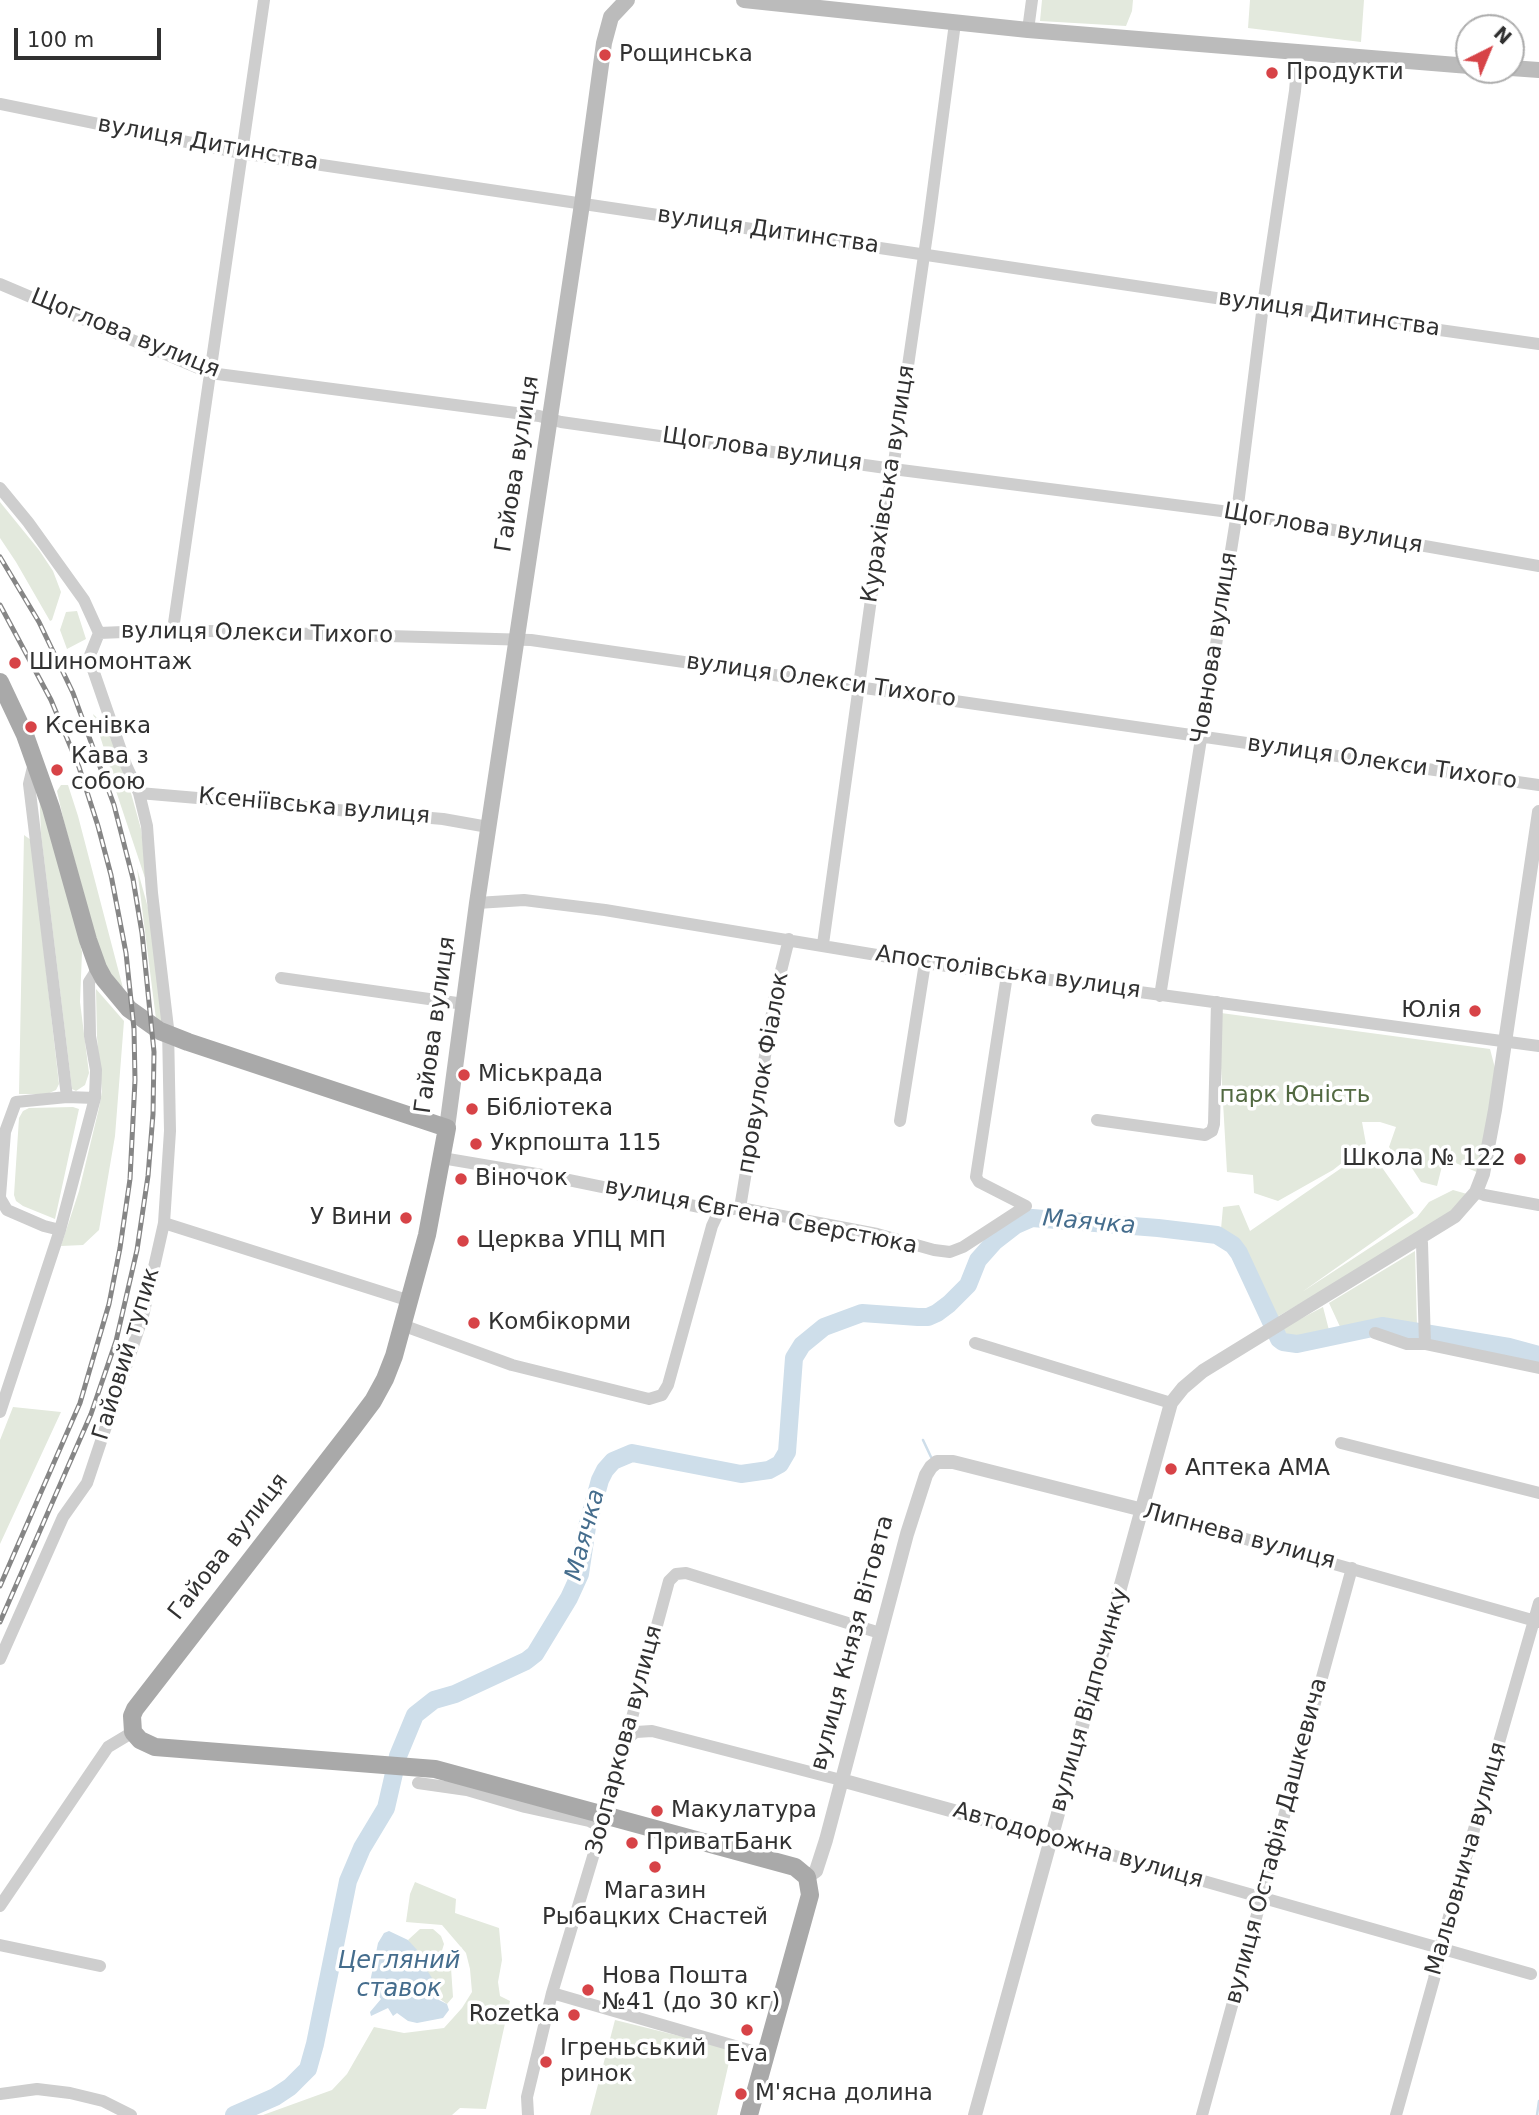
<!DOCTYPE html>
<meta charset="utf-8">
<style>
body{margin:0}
#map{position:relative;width:1539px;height:2115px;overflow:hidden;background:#fff;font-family:"DejaVu Sans",sans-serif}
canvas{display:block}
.north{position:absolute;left:1455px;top:14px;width:70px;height:70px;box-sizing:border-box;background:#fff;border:2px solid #adadad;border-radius:50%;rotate:43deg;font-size:19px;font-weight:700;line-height:28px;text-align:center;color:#313131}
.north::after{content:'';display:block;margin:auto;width:24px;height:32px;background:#d74347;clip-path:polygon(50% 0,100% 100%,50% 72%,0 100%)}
.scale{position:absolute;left:14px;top:28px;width:147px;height:32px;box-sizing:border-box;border:4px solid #313131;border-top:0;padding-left:9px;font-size:21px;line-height:24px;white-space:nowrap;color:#313131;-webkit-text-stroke:5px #fff;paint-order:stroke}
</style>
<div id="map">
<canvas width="1539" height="2115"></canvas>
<div class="north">N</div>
<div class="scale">100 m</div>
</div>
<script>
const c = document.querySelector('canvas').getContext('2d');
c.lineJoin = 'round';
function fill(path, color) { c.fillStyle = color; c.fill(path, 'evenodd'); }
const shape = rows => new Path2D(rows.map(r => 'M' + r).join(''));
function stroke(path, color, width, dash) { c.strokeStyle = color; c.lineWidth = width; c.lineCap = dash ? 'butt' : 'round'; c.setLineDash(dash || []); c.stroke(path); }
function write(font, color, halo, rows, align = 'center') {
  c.font = font + ' "DejaVu Sans",sans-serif'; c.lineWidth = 7; c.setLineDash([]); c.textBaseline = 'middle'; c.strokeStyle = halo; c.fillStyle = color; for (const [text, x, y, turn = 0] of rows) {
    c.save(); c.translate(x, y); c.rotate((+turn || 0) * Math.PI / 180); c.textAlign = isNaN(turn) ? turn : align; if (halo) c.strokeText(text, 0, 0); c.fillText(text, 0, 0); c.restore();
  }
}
fill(shape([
 [1042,0,1133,0,1132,11,1126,26,1040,21],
 [1250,0,1364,0,1361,42,1248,28],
 [0,502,39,550,53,571,61,592,52,620,50,621,16,562,0,538],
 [77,611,86,639,67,649,60,630,66,612],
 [93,714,110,730,129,779,119,773,112,774],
 [112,779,118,779,129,786,141,829,149,890],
 [61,785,68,785,78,816,123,988,111,974,101,956,64,822,57,791],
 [39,786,66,882,82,952,80,1002,89,1073,85,1085,76,1091,72,1089,41,834],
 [24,835,31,840,59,1084,56,1090,47,1094,19,1094],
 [137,868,150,915,164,1024,156,1019],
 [96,989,124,1021,115,1136,99,1230,83,1245,61,1246,79,1191,99,1108,102,1091,97,1037],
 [1221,1013,1490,1049,1496,1072,1479,1173,1444,1158,1437,1186,1421,1182,1406,1159,1396,1156,1389,1147,1396,1127,1380,1122,1362,1122,1366,1144,1333,1170,1278,1201,1254,1193,1253,1175,1227,1172,1221,1067],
 [73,1107,79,1109,55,1219,23,1206,16,1201,14,1195,19,1118,23,1111,29,1108],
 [1369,1149,1414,1213,1302,1292,1417,1217,1429,1202,1453,1190,1467,1194,1464,1202,1397,1247,1277,1317,1230,1237,1221,1229,1223,1207,1239,1205,1250,1231],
 [1415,1251,1417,1326,1385,1321,1342,1331,1329,1303],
 [1323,1307,1330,1334,1288,1337,1283,1328],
 [13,1407,61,1412,0,1544,0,1440],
 [415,1882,456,1899,455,1913,499,1928,502,1960,498,1982,500,1996,510,2001,486,2109,460,2108,452,2115,263,2115,332,2090,347,2074,374,2027,404,2033,444,2028,462,2008,472,1992,470,1969,466,1953,442,1925,406,1922,410,1894],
 [420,1929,433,1929,441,1936,444,1944,440,1957,451,1968,453,1997,447,2004,433,1994,425,1967,408,1940],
 [615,2020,732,2049,717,2115,590,2115]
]), '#e3e9dd');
fill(shape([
 [389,1931,408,1940,428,1962,425,1967,432,1978,429,1986,439,2000,447,2004,449,2010,443,2018,417,2023,408,2021,397,2013,393,2016,388,2008,371,2016,370,2012,381,1999,371,1987,370,1982,378,1943,384,1933]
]), '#cedeea');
stroke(shape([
 [923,1440,931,1457],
 [1537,2115,1539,2101]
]), '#cedeea', 2.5);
stroke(shape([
 [234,2115,275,2097,290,2087,308,2069,315,2044,348,1881,362,1848,386,1808,398,1756,415,1715,434,1700,455,1694,526,1661,535,1654,569,1598,580,1574,587,1527,600,1480,605,1470,613,1461,632,1453,741,1474,769,1470,780,1464,787,1452,794,1358,802,1345,824,1327,862,1313,918,1317,928,1317,937,1313,949,1304,968,1285,978,1260,994,1242,1016,1225,1032,1218,1158,1228,1217,1235,1233,1245,1239,1253,1279,1339,1283,1342,1297,1344,1382,1326,1509,1347,1539,1355]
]), '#cedeea', 18);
stroke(shape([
 [1028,30,1032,0],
 [0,104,241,153,1263,305,1539,344],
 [0,284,210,373,539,416,561,422,893,469,1237,513,1539,566],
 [0,488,28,522,84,600,99,633],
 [173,630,264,0],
 [99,633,173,630,531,640,1539,785],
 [34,763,29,784,67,1097,95,1098],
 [139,793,443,819,488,827],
 [477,903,524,900,605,910,925,963,1539,1046],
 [823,944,872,592,893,469,929,221,955,23],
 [1007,975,976,1177,979,1182,1026,1206],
 [281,978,464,1004],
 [1160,996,1237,513,1263,305,1295,91,1297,68,1293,51],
 [1097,1120,1205,1135,1212,1131,1214,1124,1217,1002],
 [900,1121,925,963],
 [442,1158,554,1177,719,1211,740,1208,877,1234,934,1250,950,1252,963,1247,1026,1206],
 [1476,1192,1484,1195,1539,1205],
 [0,1196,5,1132,16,1102,67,1097],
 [0,1198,7,1210,44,1226,60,1230],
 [740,1208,775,995,789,939],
 [164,1223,410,1301],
 [1419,1238,1422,1243,1425,1344],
 [402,1325,512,1365,649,1399,662,1395,668,1385,712,1226,719,1211],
 [1375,1333,1407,1344,1425,1344,1539,1368],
 [975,1343,1171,1403],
 [0,1412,60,1230,95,1098,96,1070,90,1036,89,982,98,968],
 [1341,1443,1539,1493],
 [1143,1510,1539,1622],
 [0,1659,63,1517,87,1483,143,1316,164,1223,170,1131,168,1028,152,893,147,826,139,793,126,765,89,658,99,633],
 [625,1740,636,1732,652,1731,841,1780],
 [418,1783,467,1790,525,1807,589,1821,601,1827],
 [1052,1838,1531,1974],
 [0,1906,108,1747,133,1732],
 [0,1945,100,1966],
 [552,1993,766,2055],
 [0,2094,37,2089,70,2093,103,2101,131,2115],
 [528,2115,527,2097,552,1993,607,1810,669,1581,676,1574,686,1573,880,1633],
 [1202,2115,1352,1568],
 [1396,2115,1434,1979,1440,1948,1539,1603]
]), '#cecece', 12);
stroke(shape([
 [841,1780,1052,1838],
 [807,1877,816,1871,826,1840,907,1534,926,1475,931,1467,937,1462,953,1462,1143,1510],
 [975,2115,1171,1403,1183,1388,1203,1371,1455,1216,1476,1192,1483,1174,1495,1110,1539,812]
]), '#cecece', 14);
stroke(shape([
 [744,0,1028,30,1469,66],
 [1511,68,1539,70],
 [447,1128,477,903,582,204,604,43,611,17,627,0]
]), '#bbb', 16);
stroke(shape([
 [0,682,25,735,51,808,88,940,98,968,104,979,129,1009,160,1031,188,1042,447,1128,427,1235,394,1356,385,1379,373,1401,352,1429,135,1709,132,1716,133,1732,140,1740,155,1747,435,1769,795,1867,807,1877,810,1895,749,2115]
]), '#a9a9a9', 18);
const rail = shape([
 [0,557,39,622,73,693,114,805,133,879,142,933,154,1052,153,1114,148,1176,137,1250,116,1341,91,1414,0,1622],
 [0,605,51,700,79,767,98,826,111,875,126,953,134,1029,135,1080,130,1179,120,1248,109,1304,80,1403,0,1586]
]);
stroke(rail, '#868686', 5);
stroke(rail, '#fff', 2.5, [8]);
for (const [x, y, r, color] of [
 [605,55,7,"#d74347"],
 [1272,73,7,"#d74347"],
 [15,663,7,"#d74347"],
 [31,727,7,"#d74347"],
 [57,770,7,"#d74347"],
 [1475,1011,7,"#d74347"],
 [464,1075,7,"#d74347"],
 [472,1109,7,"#d74347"],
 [476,1144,7,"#d74347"],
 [1520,1159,7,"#d74347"],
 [461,1179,7,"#d74347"],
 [406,1218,7,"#d74347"],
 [463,1241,7,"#d74347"],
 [474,1323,7,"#d74347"],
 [1171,1469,7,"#d74347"],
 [657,1811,7,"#d74347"],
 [632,1843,7,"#d74347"],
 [655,1867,7,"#d74347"],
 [588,1990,7,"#d74347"],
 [574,2015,7,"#d74347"],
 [747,2030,7,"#d74347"],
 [546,2062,7,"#d74347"],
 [741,2094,7,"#d74347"]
]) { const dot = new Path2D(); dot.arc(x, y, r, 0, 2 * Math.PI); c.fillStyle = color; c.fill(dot); stroke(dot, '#fff', 2.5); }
write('23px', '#313131', '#fff', [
 ["Рощинська",619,55],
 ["Продукти",1286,73],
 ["Шиномонтаж",29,663],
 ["Ксенівка",45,727],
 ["Кава з",71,757],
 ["собою",71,783],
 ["Юлія",1461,1011,"right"],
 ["Міськрада",478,1075],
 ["Бібліотека",486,1109],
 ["Укрпошта 115",490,1144],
 ["Школа № 122",1506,1159,"right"],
 ["Віночок",475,1179],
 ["У Вини",392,1218,"right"],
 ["Церква УПЦ МП",477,1241],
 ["Комбікорми",488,1323],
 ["Аптека АМА",1185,1469],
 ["Макулатура",671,1811],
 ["ПриватБанк",646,1843],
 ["Магазин",655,1892,"center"],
 ["Рыбацких Снастей",655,1918,"center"],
 ["Нова Пошта",602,1977],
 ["№41 (до 30 кг)",602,2003],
 ["Rozetka",560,2015,"right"],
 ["Ігреньський",560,2049],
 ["ринок",560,2075],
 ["Eva",747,2055,"center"],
 ["М'ясна долина",755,2094]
], 'left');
write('23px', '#313131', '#fff', [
 ["вулиця Дитинства",208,144,10],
 ["вулиця Дитинства",768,231,8],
 ["вулиця Дитинства",1329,314,8],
 ["Щоглова вулиця",125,334,22],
 ["Щоглова вулиця",762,450,8],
 ["Гайова вулиця",518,464,-81],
 ["Курахівська вулиця",889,484,-81],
 ["Щоглова вулиця",1323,529,10],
 ["вулиця Олекси Тихого",257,634,1],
 ["Човнова вулиця",1215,648,-81],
 ["вулиця Олекси Тихого",821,681,8],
 ["вулиця Олекси Тихого",1382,763,8],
 ["Ксеніївська вулиця",314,807,5],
 ["Апостолівська вулиця",1008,973,8],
 ["Гайова вулиця",436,1025,-82],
 ["провулок Фіалок",764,1073,-80],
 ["вулиця Євгена Сверстюка",761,1217,11],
 ["Гайовий тупик",127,1354,-73],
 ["Липнева вулиця",1239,1537,15],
 ["Гайова вулиця",229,1547,-52],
 ["вулиця Князя Вітовта",853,1643,-75],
 ["вулиця Відпочинку",1090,1700,-74],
 ["Зоопаркова вулиця",625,1740,-75],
 ["вулиця Остафія Дашкевича",1277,1841,-75],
 ["Автодорожна вулиця",1078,1846,16],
 ["Мальовнича вулиця",1467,1859,-74]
]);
write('23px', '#526941', '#fff', [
 ["парк Юність",1295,1096]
]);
write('italic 24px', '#456d8d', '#fff', [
 ["Маячка",1089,1223,5],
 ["Маячка",586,1535,-75],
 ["Цегляний",399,1962],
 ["ставок",399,1990]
]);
</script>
